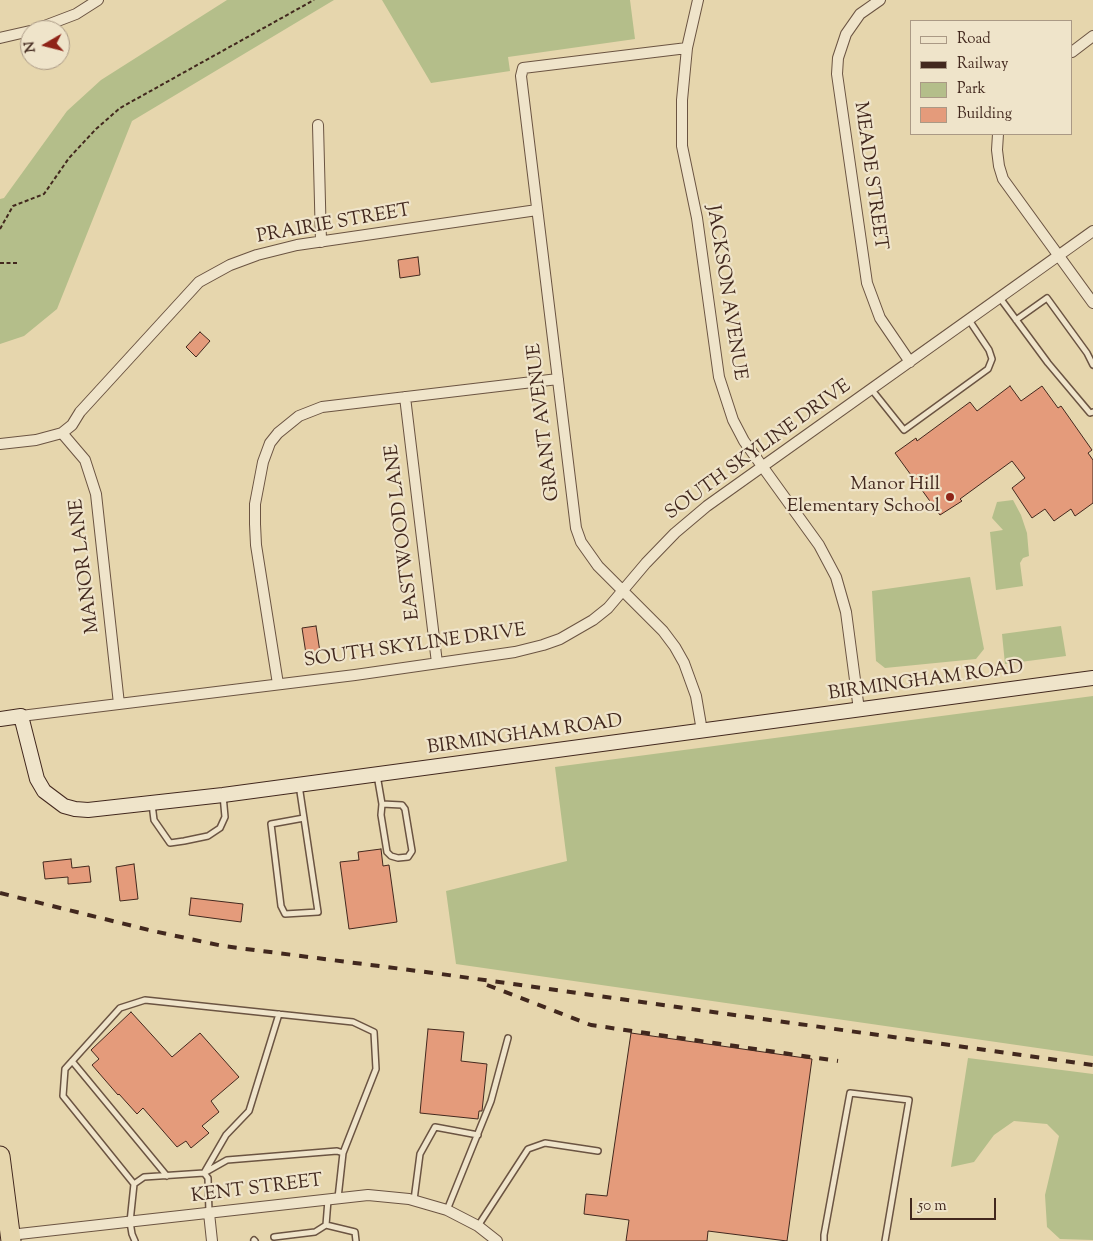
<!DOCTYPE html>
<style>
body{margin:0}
#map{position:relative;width:1093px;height:1241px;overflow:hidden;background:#e6d6ad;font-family:"Sorts Mill Goudy",serif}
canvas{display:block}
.legend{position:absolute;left:910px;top:20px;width:162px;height:115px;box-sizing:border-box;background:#efe4ca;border:1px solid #aa9985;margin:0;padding:6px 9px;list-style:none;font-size:15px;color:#42281e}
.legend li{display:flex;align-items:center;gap:10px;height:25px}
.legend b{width:25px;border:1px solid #aa9985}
.north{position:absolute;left:20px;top:20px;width:50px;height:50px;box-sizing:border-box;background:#efe4ca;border:1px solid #aa9985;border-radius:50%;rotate:262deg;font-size:14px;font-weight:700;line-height:20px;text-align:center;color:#42281e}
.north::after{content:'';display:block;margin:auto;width:18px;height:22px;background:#8f2418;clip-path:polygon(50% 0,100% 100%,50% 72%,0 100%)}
.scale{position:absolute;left:910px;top:1198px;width:86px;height:22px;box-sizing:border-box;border:2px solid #42281e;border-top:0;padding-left:6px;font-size:15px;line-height:18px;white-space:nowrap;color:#42281e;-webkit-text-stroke:4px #efe4ca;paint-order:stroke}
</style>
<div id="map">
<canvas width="1093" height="1241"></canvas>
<ul class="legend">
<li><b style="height:6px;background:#efe4ca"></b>Road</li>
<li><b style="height:6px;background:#42281e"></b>Railway</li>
<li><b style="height:14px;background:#b4be8a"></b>Park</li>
<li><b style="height:14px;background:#e49b7b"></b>Building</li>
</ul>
<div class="north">N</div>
<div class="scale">50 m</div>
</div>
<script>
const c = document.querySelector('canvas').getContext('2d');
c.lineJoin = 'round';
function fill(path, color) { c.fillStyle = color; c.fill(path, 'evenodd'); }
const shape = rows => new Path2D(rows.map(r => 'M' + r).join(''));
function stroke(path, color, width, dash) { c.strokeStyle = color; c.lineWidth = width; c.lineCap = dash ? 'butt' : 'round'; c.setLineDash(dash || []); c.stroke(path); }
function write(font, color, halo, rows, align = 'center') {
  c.font = font + ' "Sorts Mill Goudy",serif'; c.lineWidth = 4.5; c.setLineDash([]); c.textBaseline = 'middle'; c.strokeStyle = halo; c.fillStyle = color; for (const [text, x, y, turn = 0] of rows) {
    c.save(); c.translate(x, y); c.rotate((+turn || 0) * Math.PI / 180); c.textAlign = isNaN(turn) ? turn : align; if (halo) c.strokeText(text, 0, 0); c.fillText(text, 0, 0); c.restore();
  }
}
fill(shape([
 [227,0,334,0,132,121,57,309,24,336,0,344,0,199,4,198,67,111,101,80],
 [382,0,630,0,635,39,508,57,510,71,431,83],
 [1013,500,1021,515,1027,533,1029,556,1023,558,1020,563,1023,586,996,590,990,532,1003,530,992,518,997,502],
 [970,577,984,649,976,659,885,668,876,661,872,591],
 [1061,626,1066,656,1005,664,1002,634],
 [1093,696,1093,1056,456,964,446,891,567,861,555,767],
 [968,1058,1093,1074,1093,1240,1060,1239,1047,1227,1045,1195,1059,1136,1047,1124,1014,1121,994,1135,974,1162,951,1167]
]), '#b4be8a');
const building = shape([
 [418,257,420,275,400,278,398,260,418,257],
 [200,332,210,341,196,357,186,347,200,332],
 [1010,386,1021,401,1042,386,1058,408,1061,406,1092,450,1088,453,1093,460,1093,503,1075,516,1071,509,1054,521,1045,509,1032,518,1012,488,1025,478,1012,461,960,499,962,501,940,515,895,453,916,438,917,441,970,402,977,411,1010,386],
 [316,626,320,652,306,654,302,628,316,626],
 [381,849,383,866,389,865,397,922,349,929,340,862,359,860,358,852,381,849],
 [71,859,72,868,89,866,91,882,68,884,68,877,45,879,43,862,71,859],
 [134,864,138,899,120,901,116,867,134,864],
 [191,898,243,904,241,922,189,915,191,898],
 [131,1012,172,1057,200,1033,239,1077,211,1101,219,1112,202,1126,209,1133,191,1148,186,1141,177,1147,143,1108,137,1114,119,1094,118,1095,92,1065,99,1059,91,1050,131,1012],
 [428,1029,464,1032,461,1061,487,1064,482,1111,479,1111,478,1119,420,1113,428,1029],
 [631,1033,812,1059,787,1241,708,1231,707,1241,626,1241,629,1220,584,1214,586,1194,607,1196,631,1033]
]);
fill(building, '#e49b7b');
stroke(building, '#42281e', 1);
const lane = shape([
 [1000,298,1048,363,1090,413,1093,412],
 [1016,320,1047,298,1087,353,1093,365],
 [872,390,904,430,988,369,992,359,989,350,969,320],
 [377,775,382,804,381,815,387,852,391,856,398,858,408,857,412,851,405,809,402,805,382,804],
 [299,785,318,912,285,914,281,906,271,824,304,818],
 [152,804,154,820,170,843,184,841,208,836,220,828,225,817,223,795],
 [72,1061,167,1176],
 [204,1173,227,1160,337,1151,343,1153,338,1198],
 [204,1173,226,1135,249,1111,279,1014],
 [134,1184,63,1096,65,1069,120,1008,145,1000,353,1022,374,1032,376,1069,343,1153],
 [414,1200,420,1154,435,1127,478,1135],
 [447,1210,491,1101,508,1038],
 [326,1225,355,1232,356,1241],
 [478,1226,528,1149,545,1143,598,1151],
 [274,1237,315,1232,326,1225,328,1200],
 [254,1240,255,1241],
 [135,1241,132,1234,130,1222,134,1184,144,1177,204,1173,208,1178,209,1213],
 [824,1241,824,1235,850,1093,909,1100,885,1241]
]);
const street = shape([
 [698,0,687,48,682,100,682,146,697,218,719,377,733,420,744,441,819,545,836,577,846,612,859,710],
 [880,0,860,14,846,34,838,58,837,74,867,283,880,318,910,362],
 [34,30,76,14,98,0],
 [0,38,30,31],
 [687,48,523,68,521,76,576,528,581,542,598,566,663,631,675,647,684,663,696,696,702,731],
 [1072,52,1093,36],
 [318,125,321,242],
 [998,134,997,150,999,166,1003,179,1093,303],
 [405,397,437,663],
 [62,433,85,460,96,494,119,704],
 [0,444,36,440,62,433,72,425,80,412,199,282,230,265,257,255,297,245,537,210],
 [278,684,256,545,255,524,255,504,263,462,270,443,278,433,299,416,322,407,558,379],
 [21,716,355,675,515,652,543,645,560,639,593,620,608,608,646,563,675,533,707,506,1093,231],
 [209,1213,212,1241],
 [10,1235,368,1195,409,1199,447,1210,478,1226,497,1241]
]);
const secondary = shape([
 [0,719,21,716,37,779,44,791,64,806,75,809,88,810,223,795,1093,678]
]);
const highway = shape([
 [0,1156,11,1241]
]);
stroke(lane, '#6b5442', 8);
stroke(street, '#6b5442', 12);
stroke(secondary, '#42281e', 16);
stroke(highway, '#42281e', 21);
stroke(shape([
 [0,229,13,206,44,194,69,158,96,129,120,108,314,0],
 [0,263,18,263]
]), '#42281e', 2, [4, 2.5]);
stroke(lane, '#efe4ca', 5);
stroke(street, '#efe4ca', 10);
stroke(secondary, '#efe4ca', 14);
stroke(highway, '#e6d6ad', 19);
stroke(shape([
 [0,893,153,931,223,946,441,974,1093,1065],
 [487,985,591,1025,838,1061]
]), '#42281e', 4, [9, 9]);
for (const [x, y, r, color] of [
 [950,497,5,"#8f2418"]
]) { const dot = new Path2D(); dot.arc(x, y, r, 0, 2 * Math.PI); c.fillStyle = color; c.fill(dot); stroke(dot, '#efe4ca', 2); }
write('19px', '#42281e', '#efe4ca', [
 ["MEADE STREET",869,176,82],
 ["PRAIRIE STREET",334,225,-10],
 ["JACKSON AVENUE",725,293,81],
 ["GRANT AVENUE",545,422,-97],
 ["SOUTH SKYLINE DRIVE",759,451,-36],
 ["EASTWOOD LANE",404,532,-97],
 ["MANOR LANE",86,566,-97],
 ["SOUTH SKYLINE DRIVE",415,647,-8],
 ["BIRMINGHAM ROAD",926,682,-8],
 ["BIRMINGHAM ROAD",525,736,-8],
 ["KENT STREET",257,1190,-7]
]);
write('19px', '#42281e', '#efe4ca', [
 ["Manor Hill",940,486],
 ["Elementary School",940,508]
], 'right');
</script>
